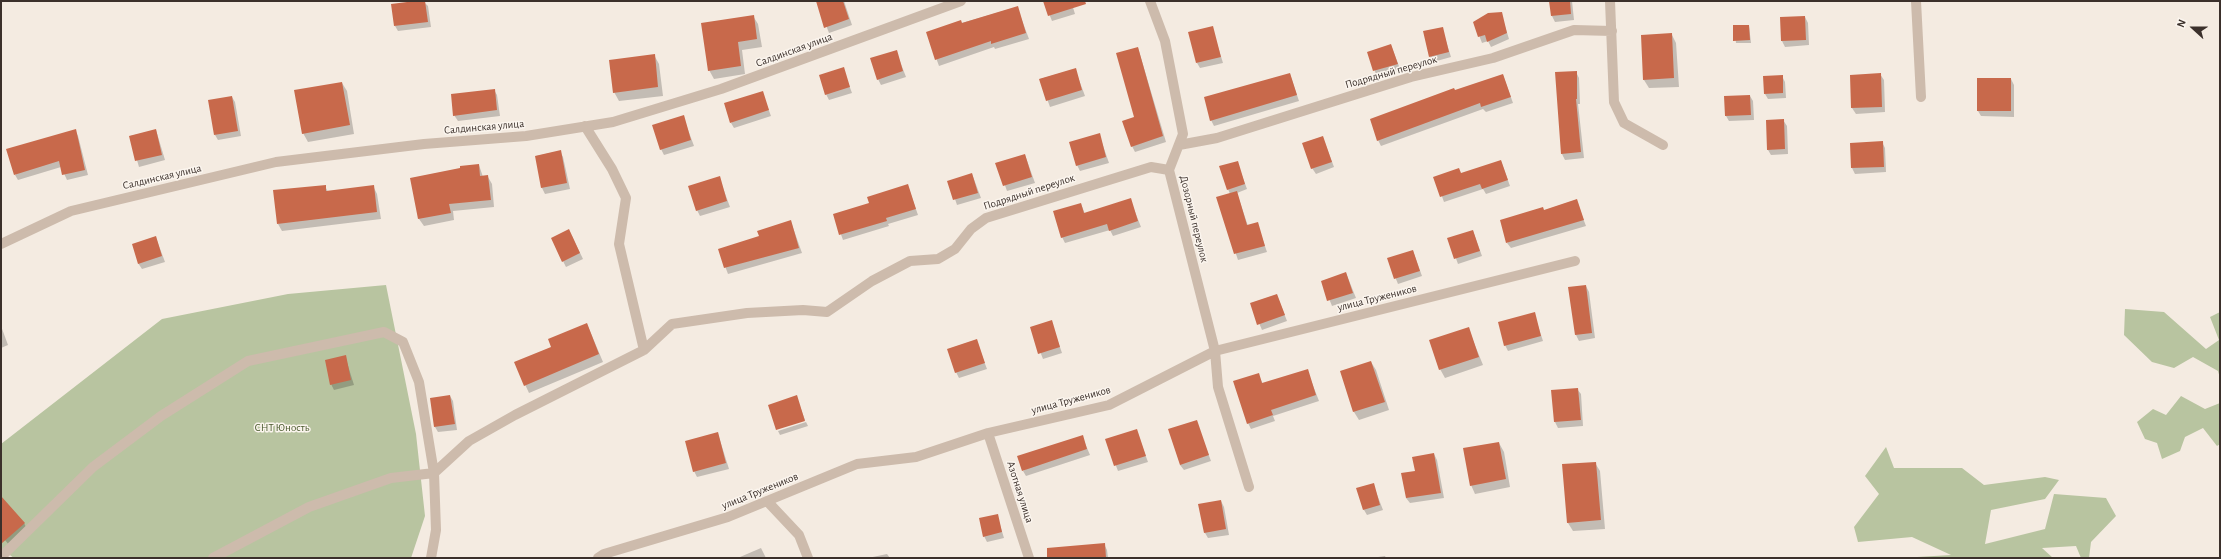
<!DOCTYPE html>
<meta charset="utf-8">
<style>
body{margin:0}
#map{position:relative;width:2221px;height:559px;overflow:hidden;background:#f4ebe1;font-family:"Alegreya Sans",sans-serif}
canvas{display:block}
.frame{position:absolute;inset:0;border:2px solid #3b302b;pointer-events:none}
.north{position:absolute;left:2173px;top:8px;width:40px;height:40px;-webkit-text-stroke:3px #fbf5ee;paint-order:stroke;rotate:291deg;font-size:11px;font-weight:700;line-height:16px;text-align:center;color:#3b302b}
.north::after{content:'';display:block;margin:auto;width:14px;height:18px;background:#3b302b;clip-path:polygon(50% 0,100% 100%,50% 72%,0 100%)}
</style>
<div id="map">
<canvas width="2221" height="559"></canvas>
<div class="frame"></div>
<div class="north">N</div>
</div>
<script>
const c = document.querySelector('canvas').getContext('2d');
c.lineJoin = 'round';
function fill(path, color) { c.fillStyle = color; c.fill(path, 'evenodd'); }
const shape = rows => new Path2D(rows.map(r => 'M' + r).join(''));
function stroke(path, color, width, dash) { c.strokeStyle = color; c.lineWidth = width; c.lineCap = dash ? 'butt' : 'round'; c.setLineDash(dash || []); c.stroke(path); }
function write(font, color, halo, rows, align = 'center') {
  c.font = font + ' "Alegreya Sans",sans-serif'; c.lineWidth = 3; c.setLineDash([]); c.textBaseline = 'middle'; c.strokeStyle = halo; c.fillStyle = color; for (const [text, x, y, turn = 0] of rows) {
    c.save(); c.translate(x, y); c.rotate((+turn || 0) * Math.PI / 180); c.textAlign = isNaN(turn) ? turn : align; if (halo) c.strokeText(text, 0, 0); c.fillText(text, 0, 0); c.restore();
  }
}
fill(shape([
 [386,285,416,434,425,516,411,558,14,558,1,549,1,444,162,319,288,294],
 [2125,309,2164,312,2206,349,2219,340,2210,317,2220,312,2220,378,2218,371,2193,357,2174,368,2152,362,2124,335],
 [2181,396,2205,409,2220,403,2220,444,2217,446,2203,428,2185,437,2180,451,2162,459,2157,443,2145,439,2137,422,2153,409,2166,415],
 [1886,447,1894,468,1962,468,1984,485,2045,477,2059,480,2045,499,1991,510,1985,544,2045,529,2054,494,2106,498,2116,516,2091,542,2089,558,2081,558,2076,546,2042,548,2053,558,1900,558,1951,555,1912,537,1858,542,1854,527,1879,494,1865,476]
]), '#b8c4a0');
fill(shape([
 [423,1,428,6,431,27,398,31,395,26],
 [817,1,844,1,852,25,829,33],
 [1044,1,1071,1,1075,14,1052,21],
 [1550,1,1572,1,1574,20,1555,22,1552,16],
 [1017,7,1029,39,995,49,994,47,939,66,927,33],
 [1501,13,1509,39,1491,47,1488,41,1482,43,1474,22],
 [753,16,758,24,762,47,742,50,745,74,714,79,709,70],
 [1805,17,1808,23,1809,45,1785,47,1782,41,1781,18],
 [1734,26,1749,26,1751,43,1736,43],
 [1212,27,1223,63,1200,68,1197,63],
 [1442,28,1451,57,1433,62,1430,56],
 [1672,35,1676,43,1679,87,1649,88,1644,80],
 [1391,45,1400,69,1377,77,1368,52],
 [1138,48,1166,142,1135,152,1132,146,1136,118],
 [896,51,906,77,881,85,878,79],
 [654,55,659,64,663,96,619,101,614,92],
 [843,69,852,93,829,100,826,94],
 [1075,69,1085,96,1050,107,1040,79],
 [1576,72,1579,78,1580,104,1578,104,1584,158,1565,160,1562,154,1556,73],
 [1290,74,1299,101,1214,126,1211,120],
 [1880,74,1884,80,1885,112,1856,114,1852,108,1851,76],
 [1503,75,1513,103,1486,112,1483,109,1381,146,1378,140,1455,91],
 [1782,76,1785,82,1786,98,1768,99,1765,94],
 [2011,79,2014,85,2014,117,1981,116,1978,111],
 [342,83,347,91,354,134,308,142,303,133],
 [494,90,497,95,500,116,458,121,454,115],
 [762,92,771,116,734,128,731,123],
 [1750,96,1753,101,1754,120,1729,121,1726,116],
 [232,97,235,102,241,136,218,140,215,135],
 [683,116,694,146,664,155,661,149],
 [1783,120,1787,126,1788,154,1771,155,1768,150],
 [75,130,78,136,88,175,67,180,61,167,18,180,15,175],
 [156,130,165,160,139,167,130,136],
 [1099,134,1109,163,1080,171,1077,165],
 [1882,142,1885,148,1886,172,1855,174,1852,168],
 [1325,143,1334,167,1316,174,1312,168],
 [560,151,563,157,570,189,545,194,542,188,536,156],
 [1025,155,1035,183,1007,191,997,163],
 [1501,161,1510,186,1486,194,1483,189,1444,202,1435,177,1461,174],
 [1237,162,1247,189,1237,193,1248,226,1257,223,1267,252,1238,260,1217,198,1230,194,1228,189],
 [479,165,483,177,488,177,492,184,494,207,453,211,454,220,424,226,419,219,411,179],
 [972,174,981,198,957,205,949,181],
 [719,177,730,207,700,216,697,210],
 [325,186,328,192,373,186,377,194,381,219,282,231,278,224],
 [908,186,918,215,888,224,889,226,843,240,834,215,870,204],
 [1130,199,1141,227,1113,236,1110,230,1065,243,1062,237,1081,204,1085,214],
 [1576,200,1586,226,1511,248,1507,243,1544,211],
 [791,222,802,253,728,274,719,250,760,237],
 [1473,231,1482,256,1458,264,1449,239],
 [572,236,583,259,566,267,563,261],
 [156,238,165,262,142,269,138,263],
 [1413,251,1422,276,1398,284,1388,259],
 [1346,273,1356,298,1332,306,1322,281],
 [1586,286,1589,292,1595,338,1579,341,1576,335,1569,288],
 [1277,295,1287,321,1262,330,1251,304],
 [1534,313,1543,341,1508,351,1505,345],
 [1051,321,1062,353,1043,359,1031,328],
 [587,324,603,362,529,393,515,363,553,347],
 [1,326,8,345,1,348],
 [1468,328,1483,365,1445,378,1440,369],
 [976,340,987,369,959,378,956,372],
 [345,356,354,385,334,390,331,384],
 [1371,362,1376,370,1389,410,1359,420,1354,412,1341,372],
 [1307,370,1319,401,1273,416,1275,421,1251,429,1248,423,1258,374,1263,384],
 [1577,389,1581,394,1583,426,1558,428,1555,422,1552,391],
 [450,396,453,401,457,430,438,432,435,427],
 [796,396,805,420,777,429],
 [1196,421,1211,461,1184,470,1180,465],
 [806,422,808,426,780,435,778,431],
 [1136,430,1148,462,1118,471,1106,440],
 [718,434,729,469,697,477,694,471],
 [1082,436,1090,455,1026,476,1023,471],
 [1499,443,1504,452,1510,487,1475,494,1471,485],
 [1434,454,1437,460,1444,498,1410,503,1406,498,1416,472],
 [1595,463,1600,471,1605,529,1573,531,1568,523],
 [1373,484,1383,510,1367,515,1364,510],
 [1221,501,1224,507,1229,535,1208,538,1205,533,1200,505],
 [1,511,24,523,27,529,9,545,1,535],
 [997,515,1004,538,987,542,984,536],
 [1104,544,1107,550,1108,558,1071,558],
 [761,548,766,558,740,558,740,557],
 [887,554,890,558,868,558],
 [1385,556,1386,558,1371,558]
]), '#0003');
fill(shape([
 [415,1,425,1,428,22,394,26,391,4],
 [816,1,843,1,849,19,824,28],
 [1043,1,1085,1,1086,4,1048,16],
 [1549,1,1570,1,1571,14,1551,16],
 [1018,6,1026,33,991,44,991,41,935,60,926,32,961,20,962,23],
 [1502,12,1507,33,1487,42,1485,35,1478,37,1473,22,1488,13],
 [754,15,757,39,738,42,741,66,708,71,701,23],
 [1805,16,1806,40,1781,41,1780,17],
 [1733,25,1749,25,1750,40,1733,41],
 [1213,26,1221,57,1196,63,1188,32],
 [1443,27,1449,52,1429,57,1423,31],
 [1672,33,1674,78,1643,80,1641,35],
 [1391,44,1398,64,1373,71,1367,52],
 [1138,47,1163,136,1131,147,1122,121,1134,117,1116,53],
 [897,50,903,71,877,80,870,58],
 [655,54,658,87,613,93,609,60],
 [844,67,850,87,825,95,819,75],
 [1076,68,1082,90,1046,101,1039,79],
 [1577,71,1577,99,1576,99,1581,152,1561,154,1555,72],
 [1290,73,1297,95,1210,121,1204,97],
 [1881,73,1882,107,1851,108,1850,75],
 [1503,74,1511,97,1481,107,1480,103,1377,141,1370,119,1454,88,1455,90],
 [1783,75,1783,93,1764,94,1763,76],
 [1977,78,2011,78,2011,111,1977,111],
 [342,82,350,125,302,134,294,90],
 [495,89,497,110,453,116,451,94],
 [763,91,769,110,730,123,724,103],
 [1750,95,1751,115,1725,116,1724,96],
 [232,96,238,131,214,135,208,100],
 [684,115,691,140,660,150,652,125],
 [1784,119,1785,149,1767,150,1766,120],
 [76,129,85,170,62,175,59,161,14,175,6,149],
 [156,129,162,155,135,161,129,136],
 [1100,133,1106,157,1076,166,1069,142],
 [1323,136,1332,162,1311,169,1302,143],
 [1883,141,1884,167,1851,168,1850,143],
 [561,150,567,183,541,188,535,156],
 [1025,154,1032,177,1003,186,995,163],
 [1501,160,1508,180,1482,189,1480,184,1440,197,1433,177,1459,168,1461,173],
 [1238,161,1245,184,1227,190,1219,166],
 [479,164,480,176,488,175,491,200,449,204,451,213,418,219,410,178,460,168,460,166],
 [972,173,978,193,953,200,947,181],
 [720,176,727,201,696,211,688,186],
 [908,184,916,209,886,218,887,221,839,235,833,214,869,203,867,197],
 [326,185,326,191,374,185,377,212,277,224,273,190],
 [1237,191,1247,225,1258,222,1265,246,1234,254,1216,197],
 [1131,198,1138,221,1109,231,1107,224,1061,238,1053,211,1081,203,1084,213],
 [1577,199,1584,220,1506,243,1500,220,1543,207,1544,210],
 [791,220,799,248,724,268,718,249,759,236,757,231],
 [569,229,580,253,562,262,551,238],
 [1473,230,1480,251,1454,259,1447,238],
 [156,236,162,256,138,264,132,244],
 [1413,250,1420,271,1394,279,1387,258],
 [1346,272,1353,293,1327,301,1321,281],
 [1586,285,1592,333,1575,335,1568,287],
 [1277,294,1285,315,1257,325,1250,303],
 [1535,312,1541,336,1504,346,1498,322],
 [1052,320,1060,347,1038,354,1030,327],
 [587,323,599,354,524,386,514,362,551,347,548,339],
 [1469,327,1479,357,1439,370,1429,340],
 [977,339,985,363,955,373,947,349],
 [346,355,351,380,330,385,325,360],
 [1371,361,1385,402,1353,412,1340,371],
 [1308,369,1316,395,1271,410,1273,415,1247,424,1233,381,1259,373,1262,383],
 [1578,388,1581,420,1554,422,1551,390],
 [450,395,455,424,434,427,430,398],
 [797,395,805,421,776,430,768,405],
 [1197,420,1209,455,1180,465,1168,429],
 [1137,429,1146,456,1114,466,1105,439],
 [718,432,726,463,693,472,685,441],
 [1083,435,1087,449,1022,471,1017,456],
 [1499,442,1506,479,1470,486,1463,448],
 [1434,453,1441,493,1406,498,1401,473,1415,471,1412,457],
 [1596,462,1601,520,1567,523,1562,464],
 [1374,483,1380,505,1363,510,1356,488],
 [1,496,25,523,1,544],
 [1221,500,1226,529,1204,533,1198,504],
 [998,514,1002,532,983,537,979,518],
 [1105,543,1106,558,1047,558,1047,548]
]), '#c8694b');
stroke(shape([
 [1150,1,1165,41,1183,134,1169,170,1215,351,1218,387,1249,487],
 [1610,1,1614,102,1624,123,1663,145],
 [1916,1,1921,97],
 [1179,145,1217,138,1411,77,1493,58,1574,30,1612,31],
 [1,244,71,211,276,162,424,144,526,136,613,122,721,89,961,1],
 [644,350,672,324,747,313,803,310,827,312,872,281,910,261,938,259,955,249,971,229,986,218,1151,167,1169,170],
 [988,433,1029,558],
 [767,501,799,535,808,558],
 [1,557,93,467,161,416,248,361,384,332,403,342,419,382,434,473,391,478,309,507,213,558],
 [431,558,436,530,434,473,469,441,515,415,644,350,619,244,626,198,612,169,585,126],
 [598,558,604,554,728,517,857,464,916,457,988,433,1109,405,1215,351,1575,261]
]), '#cdbbac', 10);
write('11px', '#3b302b', '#fbf5ee', [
 ["Салдинская улица",794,50,-20],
 ["Подрядный переулок",1391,72,-16],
 ["Салдинская улица",484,127,-5],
 ["Салдинская улица",162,177,-13],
 ["Подрядный переулок",1029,192,-18],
 ["Дозорный переулок",1194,219,76],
 ["улица Тружеников",1377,298,-14],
 ["улица Тружеников",1071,400,-15],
 ["улица Тружеников",760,491,-22],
 ["Азотная улица",1020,492,72]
]);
write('11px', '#4a5a2e', '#fbf5ee', [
 ["СНТ Юность",282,428]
]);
</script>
